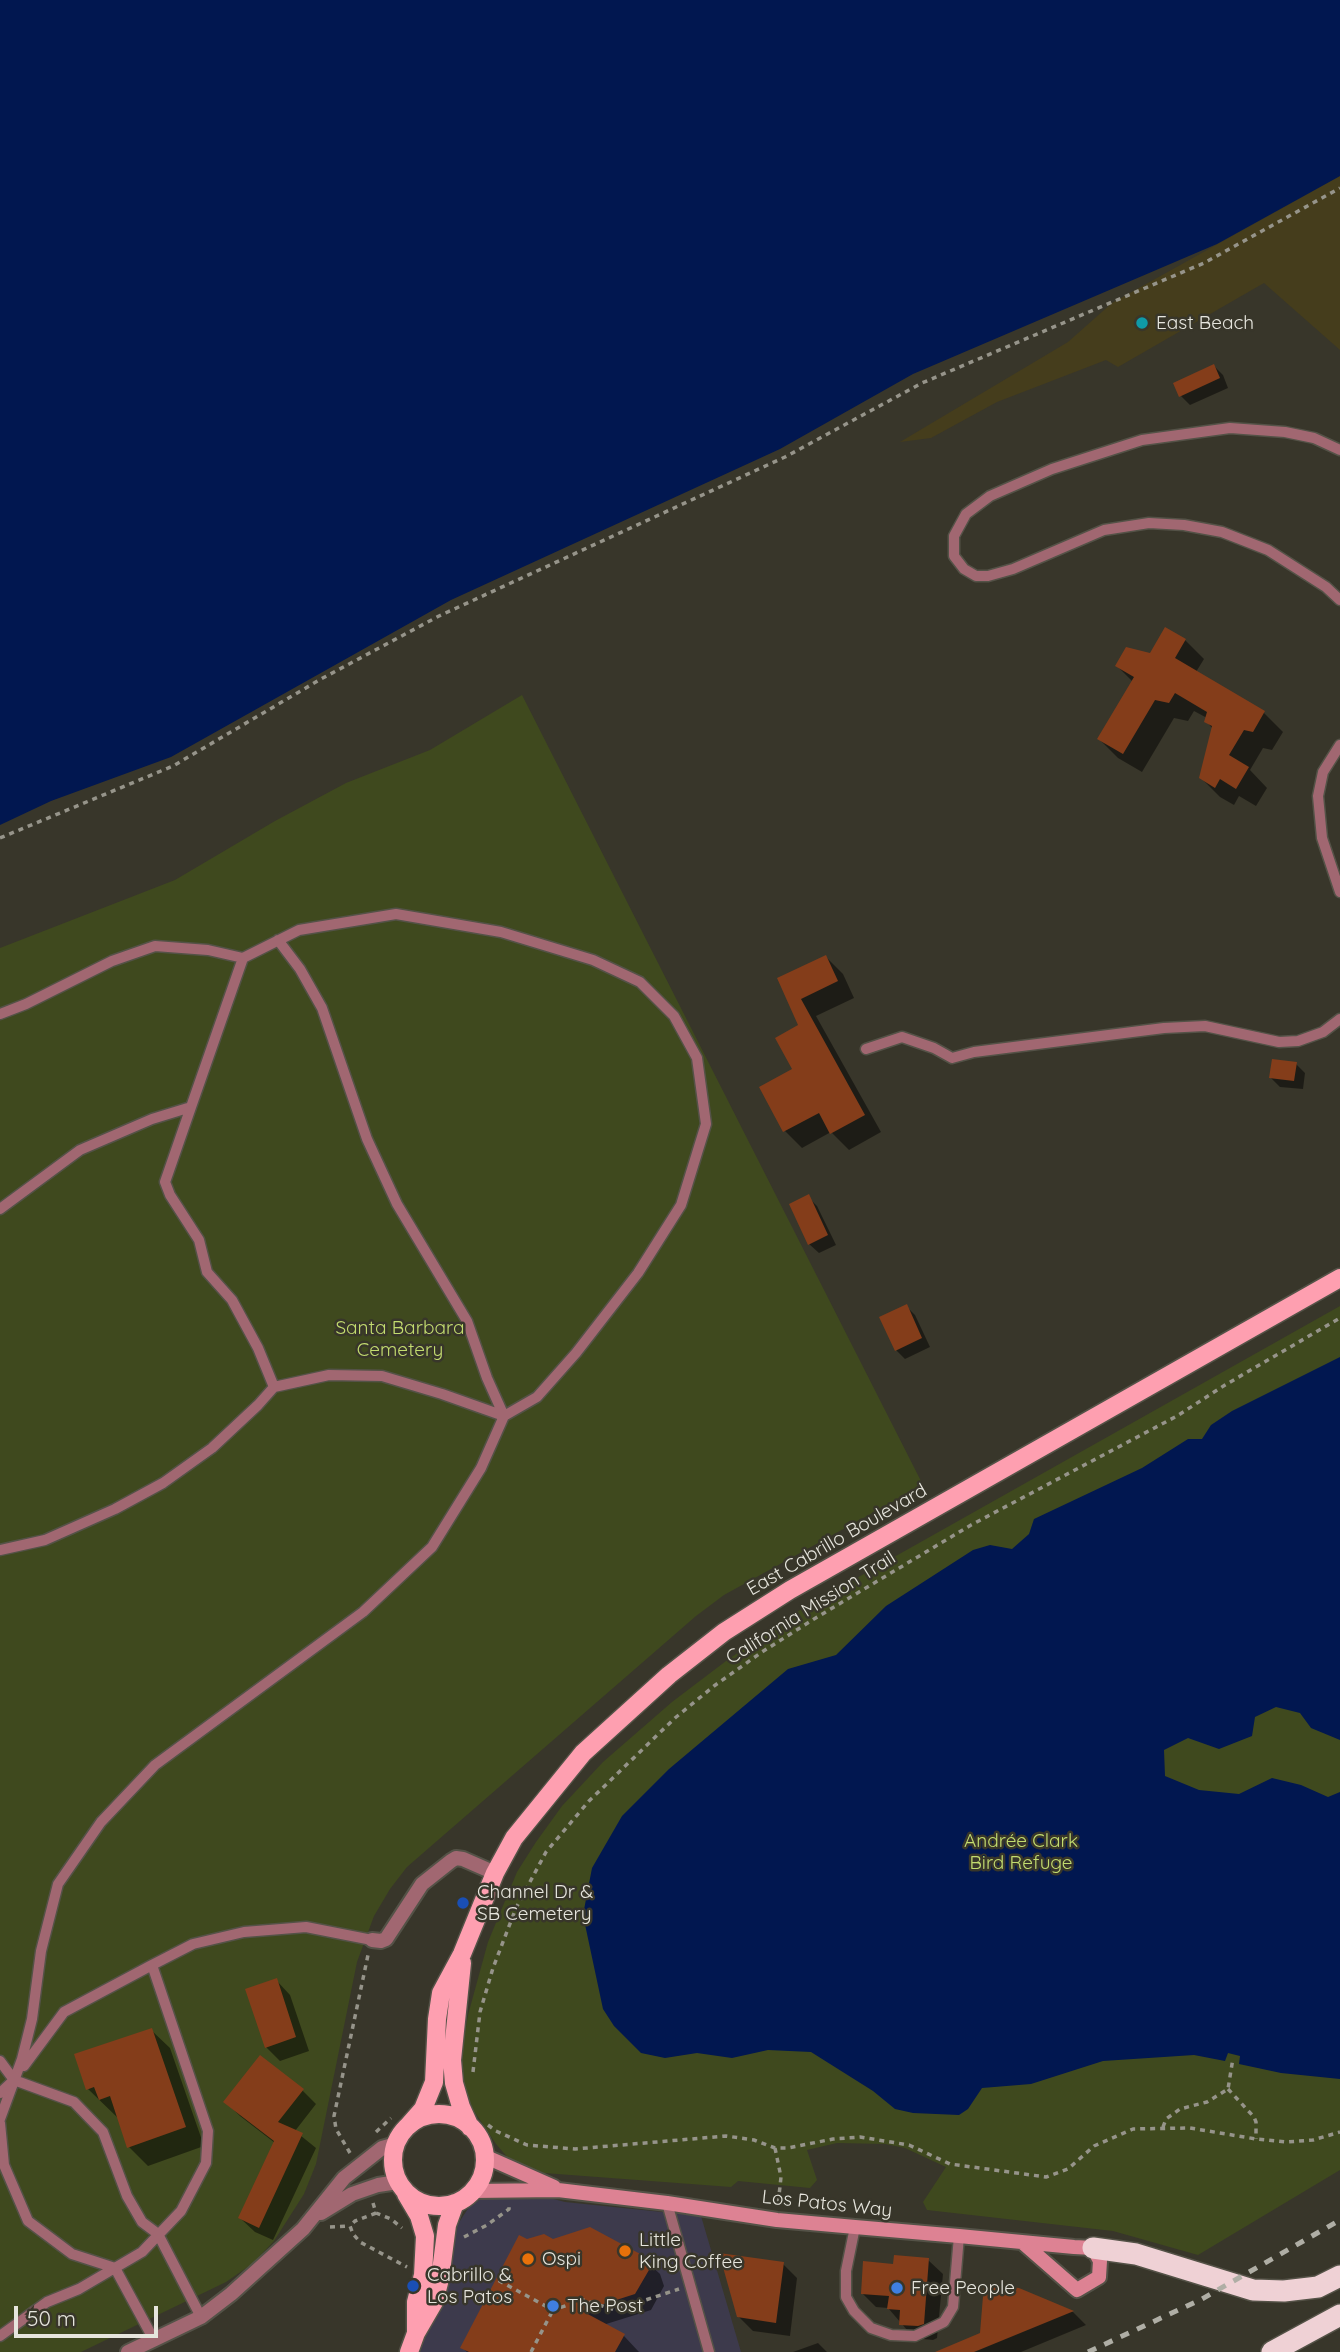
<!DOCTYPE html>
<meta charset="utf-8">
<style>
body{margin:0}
#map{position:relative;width:1340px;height:2352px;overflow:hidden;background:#38362a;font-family:Quicksand,sans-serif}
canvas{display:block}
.scale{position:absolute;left:14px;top:2306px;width:144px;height:32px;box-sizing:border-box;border:4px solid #e6e5dd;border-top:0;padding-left:9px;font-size:21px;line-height:24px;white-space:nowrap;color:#e6e5dd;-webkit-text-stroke:5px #38362a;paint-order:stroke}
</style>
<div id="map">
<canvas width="1340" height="2352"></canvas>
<div class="scale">50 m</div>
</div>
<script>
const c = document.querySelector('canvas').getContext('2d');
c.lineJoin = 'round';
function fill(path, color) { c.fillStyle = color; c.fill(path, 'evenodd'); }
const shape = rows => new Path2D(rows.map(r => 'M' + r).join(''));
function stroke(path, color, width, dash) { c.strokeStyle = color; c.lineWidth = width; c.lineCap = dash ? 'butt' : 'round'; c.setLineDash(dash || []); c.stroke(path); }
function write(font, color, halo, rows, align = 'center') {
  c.font = font + ' Quicksand,sans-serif'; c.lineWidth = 5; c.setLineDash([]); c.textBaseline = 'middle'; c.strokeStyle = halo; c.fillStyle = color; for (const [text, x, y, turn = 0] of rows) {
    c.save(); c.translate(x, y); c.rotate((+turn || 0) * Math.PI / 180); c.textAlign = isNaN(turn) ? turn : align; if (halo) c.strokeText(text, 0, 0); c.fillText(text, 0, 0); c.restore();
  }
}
fill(shape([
 [523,2191,565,2202,701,2216,741,2352,420,2352,452,2255,456,2227,471,2204,495,2192]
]), '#3d3a4c');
fill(shape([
 [522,695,923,1485,724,1595,696,1616,407,1867,390,1889,374,1916,357,1962,316,2164,304,2194,274,2241,252,2264,226,2282,81,2352,0,2352,0,948,175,880,275,821,346,783,430,750],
 [1340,1306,1340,2170,1198,2255,1113,2231,927,2210,923,2202,946,2167,905,2148,885,2144,837,2143,807,2150,817,2180,810,2188,738,2181,731,2187,544,2173,509,2159,496,2144,472,2108,464,2090,460,2062,468,2015,488,1942,517,1872,536,1842,562,1806,603,1762,672,1702,726,1661,800,1610]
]), '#3f491e');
fill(shape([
 [1340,176,1340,350,1264,283,1118,367,1106,360,997,402,931,438,900,442,1068,342,1112,303]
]), '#453d1c');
fill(shape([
 [0,0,1340,0,1340,176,1217,244,913,374,780,449,451,600,171,757,51,801,0,825],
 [1340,1357,1340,1740,1311,1728,1300,1713,1276,1707,1255,1717,1252,1736,1219,1749,1188,1738,1164,1750,1165,1776,1199,1790,1239,1794,1272,1778,1301,1785,1328,1797,1340,1792,1340,2079,1281,2073,1239,2064,1240,2056,1228,2053,1225,2061,1194,2055,1103,2061,1031,2084,982,2088,968,2109,959,2115,913,2113,895,2109,873,2091,811,2052,768,2050,732,2058,697,2053,665,2058,641,2053,614,2026,603,2009,583,1915,592,1868,622,1816,669,1769,788,1669,836,1655,886,1606,973,1550,990,1545,1012,1549,1029,1534,1034,1519,1142,1468,1188,1439,1202,1439,1211,1425,1232,1411]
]), '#011750');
fill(shape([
 [1214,366,1223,375,1228,388,1190,405,1181,396,1175,384],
 [1185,640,1204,659,1196,672,1264,713,1283,732,1272,750,1263,748,1250,770,1267,788,1256,806,1239,796,1234,805,1220,797,1201,778,1213,729,1206,721,1207,718,1194,711,1188,721,1174,718,1142,772,1118,758,1099,739,1133,682,1117,666],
 [826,957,843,974,854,998,816,1016,881,1132,849,1150,831,1132,802,1148,785,1131,801,1026,779,979],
 [1296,1064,1305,1073,1303,1089,1280,1087,1271,1078],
 [808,1197,817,1206,836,1245,819,1253,809,1244],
 [906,1306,915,1315,930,1347,905,1359,896,1350],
 [276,1980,290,1995,309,2051,280,2061,266,2047],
 [151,2030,170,2048,204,2146,148,2166,129,2147,119,2119,88,2089],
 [302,2090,316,2104,295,2131,316,2148,273,2240,255,2232,240,2218,275,2143,240,2116,226,2102],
 [527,2241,553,2241,643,2258,660,2274,664,2286,651,2310,603,2325,624,2336,639,2352,467,2352,462,2347],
 [928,2260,943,2274,937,2338,933,2340,914,2338,888,2308,876,2307,862,2293,895,2265],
 [783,2264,797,2278,790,2336,753,2331,739,2317],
 [1019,2289,1073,2312,1086,2325,1021,2352,962,2352,982,2335],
 [818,2343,827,2352,793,2352]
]), '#0007');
fill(shape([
 [1214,364,1220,378,1179,397,1173,383],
 [1165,627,1186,639,1175,658,1265,711,1253,732,1244,730,1229,755,1249,767,1236,789,1220,779,1215,788,1199,778,1212,726,1204,722,1207,712,1175,693,1169,703,1155,700,1123,754,1097,739,1134,677,1115,666,1126,647,1150,653],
 [826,955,838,981,801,999,865,1115,830,1134,819,1113,783,1132,759,1087,792,1069,775,1038,798,1025,777,978],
 [1272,1059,1297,1062,1294,1081,1269,1078],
 [809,1194,828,1235,808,1245,789,1204],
 [907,1304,922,1338,895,1351,879,1317],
 [277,1978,296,2037,265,2048,245,1989],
 [152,2028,186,2127,127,2148,110,2096,99,2100,94,2087,86,2090,74,2054],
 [260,2055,304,2089,278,2122,303,2133,259,2228,238,2218,274,2141,223,2102],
 [590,2227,644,2256,649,2270,635,2294,582,2311,625,2334,615,2352,469,2352,460,2348,519,2235,527,2239,544,2234,553,2239],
 [719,2253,784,2262,776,2323,737,2317],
 [894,2255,929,2258,924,2324,918,2326,899,2325,900,2310,887,2309,889,2296,861,2294,863,2261,893,2264],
 [984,2284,1019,2288,1074,2311,974,2352,935,2352,980,2333]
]), '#843d1a');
const service = shape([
 [1340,450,1314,438,1285,432,1230,428,1142,440,1052,469,990,496,966,514,954,536,954,556,964,569,976,576,988,576,1013,569,1104,530,1149,523,1184,525,1222,532,1268,550,1326,587,1340,600],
 [1340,745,1323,772,1318,796,1322,838,1340,892],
 [0,1014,26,1004,112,961,155,946,208,950,243,958],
 [866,1049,902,1037,934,1048,952,1058,974,1052,1164,1028,1205,1026,1279,1042,1298,1041,1323,1032,1340,1019],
 [0,1209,80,1150,152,1119,191,1107,243,958,299,930,396,914,501,932,593,960,640,982,674,1016,697,1058,706,1124,681,1205,638,1273,576,1353,537,1397,504,1416,481,1468,432,1547,363,1612,155,1765,101,1822,58,1884,41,1951,32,2019,22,2059,0,2119],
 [274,1387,329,1375,382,1376,442,1394,504,1416,487,1378,467,1321,397,1204,367,1139,322,1008,300,969,278,940],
 [0,1550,45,1540,115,1509,163,1483,212,1448,258,1405,274,1387,258,1348,232,1300,207,1272,199,1240,170,1195,165,1182,191,1107],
 [0,2061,14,2080,74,2102,103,2132,127,2196,142,2222,158,2234,201,2317],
 [24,2066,64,2012,152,1965],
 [0,2093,13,2081],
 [0,2123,4,2165,28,2221,72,2254,115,2268,154,2340],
 [667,2203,709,2352],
 [855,2227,846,2271,846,2297,854,2311,871,2328,891,2335,915,2336,944,2322,953,2307,959,2236],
 [0,2336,47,2302,79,2289,142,2252,181,2211,206,2163,208,2131,152,1965,193,1944,244,1932,306,1927,372,1940]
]);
const minor = shape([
 [372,1940,381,1941,386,1939,422,1884,451,1861,456,1858,463,1859,495,1873]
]);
const tertiary = shape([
 [321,2213,352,2194,378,2185,398,2182],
 [128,2352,201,2317,231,2294,303,2229,344,2178,382,2148,396,2144]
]);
const secondary = shape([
 [484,2156,554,2187],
 [472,2191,558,2190,667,2203,777,2220,855,2227,959,2236,1074,2247,1093,2248,1100,2261,1099,2277,1077,2290,1022,2242]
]);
const primary = shape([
 [462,1963,452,2060,454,2083,461,2107,470,2127],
 '393 2160a46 46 0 1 1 92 0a46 46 0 1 1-92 0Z',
 [408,2126,423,2109,434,2082,437,2019,441,1993,462,1954,495,1873,514,1838,583,1753,669,1675,724,1632,790,1590,1340,1278],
 [406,2194,419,2216,425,2236,423,2275,416,2302,416,2333],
 [409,2352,416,2333,434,2302,440,2279,447,2225,455,2203]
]);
const motorway = shape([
 [1093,2248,1136,2254,1253,2290,1284,2291,1318,2287,1340,2276],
 [1272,2352,1340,2315]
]);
stroke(service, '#545247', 13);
stroke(minor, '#545247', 18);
stroke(tertiary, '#545247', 18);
stroke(secondary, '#545247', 18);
stroke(primary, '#545247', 21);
stroke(motorway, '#545247', 24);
stroke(shape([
 [0,838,173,766,321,679,439,616,785,457,922,383,1204,263,1340,188],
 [473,2072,480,2012,493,1968,516,1908,546,1852,589,1801,675,1718,714,1686,762,1652,814,1619,971,1525,1177,1416,1225,1385,1340,1318],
 [1228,2089,1254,2117,1256,2122,1256,2139],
 [488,2125,496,2131,527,2145,575,2149,726,2136,754,2140,775,2148,788,2148,833,2139,860,2137,909,2145,950,2164,1046,2177,1068,2169,1094,2146,1133,2129,1190,2128,1256,2139,1287,2142,1313,2140,1340,2132],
 [1163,2127,1166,2119,1180,2109,1207,2102,1228,2089,1233,2058],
 [376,2132,391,2118],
 [775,2148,781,2177,778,2205],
 [350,2153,336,2129,334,2116,368,1955],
 [373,2203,376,2213,391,2219,402,2228],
 [376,2213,355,2221,350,2226,353,2234,360,2242,407,2267],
 [330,2227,350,2226],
 [464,2237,487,2225,509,2209,509,2206],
 [481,2271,553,2310,583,2300,615,2310,679,2289],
 [531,2352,553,2310]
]), '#96948a', 3.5, [5, 5]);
stroke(service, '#a16771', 10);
stroke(minor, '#a16771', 14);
stroke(tertiary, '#a16771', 14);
stroke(secondary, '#dd8293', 14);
stroke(primary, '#fe9fb0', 18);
stroke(motorway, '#efd1d5', 21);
stroke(shape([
 [1088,2352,1202,2299,1340,2220]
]), '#afaea5', 5, [9, 9]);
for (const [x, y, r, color] of [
 [1142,323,7,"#0f9aa8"],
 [463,1903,7,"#1a4fb4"],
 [625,2251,7,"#e8710a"],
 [528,2259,7,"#e8710a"],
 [413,2286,7,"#1a4fb4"],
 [897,2288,7,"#3f7fe0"],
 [553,2306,7,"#3f7fe0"]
]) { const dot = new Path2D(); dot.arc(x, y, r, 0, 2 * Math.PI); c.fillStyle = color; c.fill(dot); stroke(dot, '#38362a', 2.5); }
write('19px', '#e6e5dd', '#38362a', [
 ["East Beach",1156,323],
 ["Channel Dr &",477,1892],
 ["SB Cemetery",477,1914],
 ["Little",639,2240],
 ["King Coffee",639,2262],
 ["Ospi",542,2259],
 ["Cabrillo &",427,2275],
 ["Los Patos",427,2297],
 ["Free People",911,2288],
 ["The Post",567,2306]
], 'left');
write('19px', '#c3dc6f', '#38362a', [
 ["Santa Barbara",400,1328],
 ["Cemetery",400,1350],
 ["Andrée Clark",1021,1841],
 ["Bird Refuge",1021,1863]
]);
write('19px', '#e6e5dd', '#38362a', [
 ["East Cabrillo Boulevard",837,1540,-30],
 ["California Mission Trail",811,1608,-32],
 ["Los Patos Way",827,2204,6]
]);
</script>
